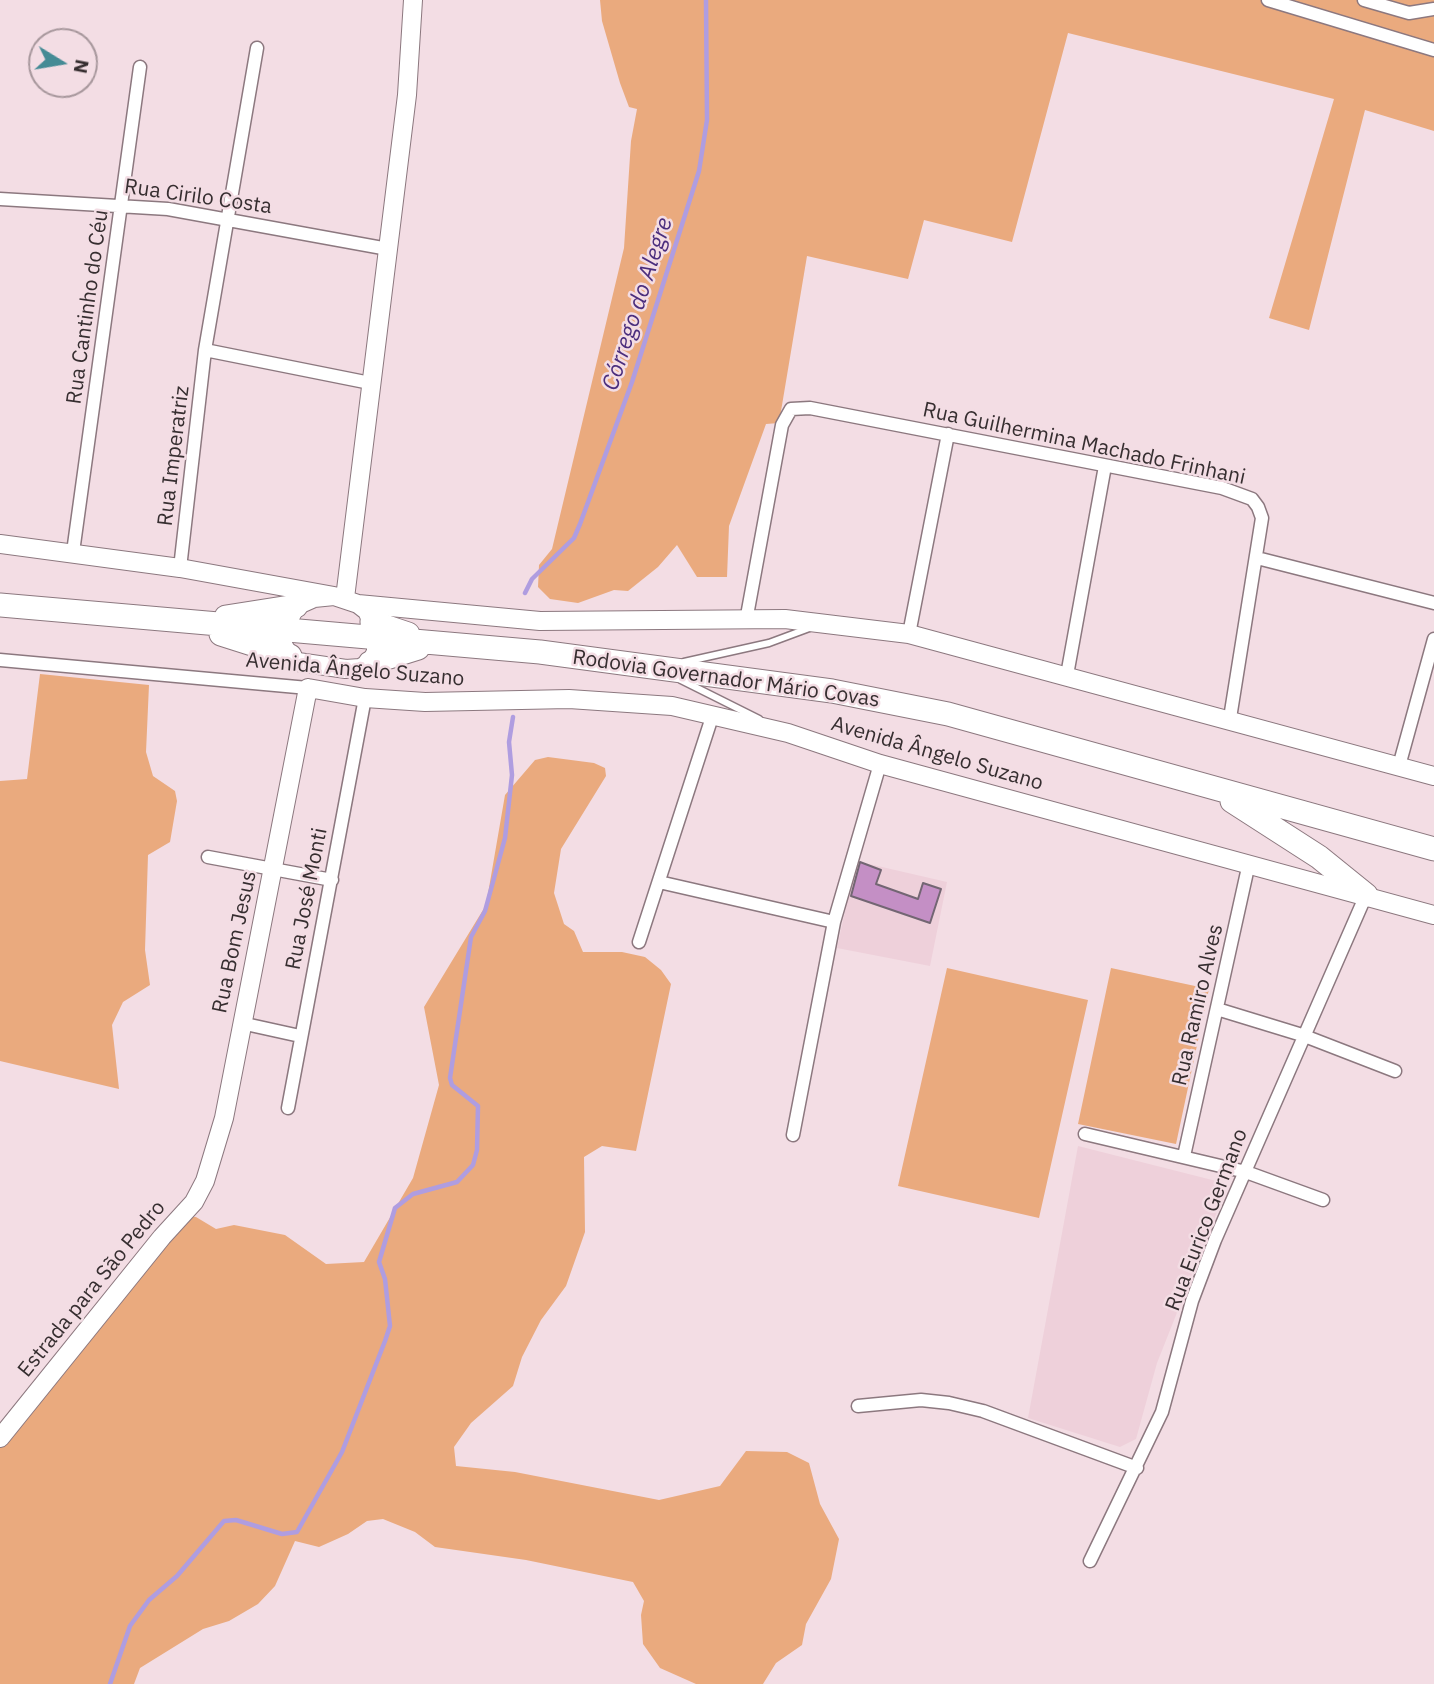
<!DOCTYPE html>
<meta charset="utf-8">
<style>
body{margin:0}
#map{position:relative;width:1434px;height:1684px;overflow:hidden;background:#f3dde4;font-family:"IBM Plex Sans",sans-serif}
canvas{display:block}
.north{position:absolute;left:28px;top:28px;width:70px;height:70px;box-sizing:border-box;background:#f3dde4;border:2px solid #a7979c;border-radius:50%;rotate:101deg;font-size:19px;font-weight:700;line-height:28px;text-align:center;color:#362e30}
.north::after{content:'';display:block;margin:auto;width:24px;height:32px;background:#458b95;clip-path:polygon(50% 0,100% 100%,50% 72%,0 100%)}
</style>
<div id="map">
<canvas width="1434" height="1684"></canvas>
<div class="north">N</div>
</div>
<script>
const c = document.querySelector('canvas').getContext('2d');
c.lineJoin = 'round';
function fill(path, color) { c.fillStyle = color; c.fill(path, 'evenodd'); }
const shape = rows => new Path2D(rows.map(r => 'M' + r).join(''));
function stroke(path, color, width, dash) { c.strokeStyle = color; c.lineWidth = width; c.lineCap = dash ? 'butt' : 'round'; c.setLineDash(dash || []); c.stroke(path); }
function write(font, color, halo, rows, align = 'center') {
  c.font = font + ' "IBM Plex Sans",sans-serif'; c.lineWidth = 5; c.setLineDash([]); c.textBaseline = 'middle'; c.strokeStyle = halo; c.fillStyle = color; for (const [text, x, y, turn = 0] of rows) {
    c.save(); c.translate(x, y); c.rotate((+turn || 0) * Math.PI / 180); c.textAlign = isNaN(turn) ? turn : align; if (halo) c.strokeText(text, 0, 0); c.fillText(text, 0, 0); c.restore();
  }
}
fill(shape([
 [856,861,947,882,930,966,837,948],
 [1078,1146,1228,1184,1157,1363,1136,1439,1120,1447,1028,1418]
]), '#eed0da');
fill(shape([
 [600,0,1434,0,1434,131,1365,110,1309,330,1269,318,1334,99,1068,33,1012,242,924,220,908,279,807,256,779,423,766,424,729,526,727,577,697,577,677,545,658,567,628,591,614,590,578,603,550,599,538,587,539,565,552,549,624,248,631,141,637,109,629,107,620,83,602,21],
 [40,674,149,685,146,752,153,776,175,791,177,801,170,842,148,855,145,950,150,985,123,1002,112,1025,119,1089,0,1061,0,781,27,779],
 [548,757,594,763,605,768,606,776,561,849,554,893,564,924,574,931,583,952,622,952,645,957,661,970,671,984,636,1151,602,1146,584,1157,585,1232,566,1286,541,1320,522,1357,513,1386,471,1423,454,1447,456,1466,515,1472,659,1500,720,1486,746,1451,787,1452,809,1463,820,1504,839,1539,831,1579,806,1624,802,1645,776,1663,763,1684,696,1684,660,1668,643,1644,641,1615,644,1601,633,1582,526,1560,435,1547,415,1532,383,1519,367,1521,348,1534,319,1547,295,1541,275,1586,258,1604,229,1621,203,1629,140,1668,134,1684,0,1684,0,1445,176,1215,196,1217,216,1229,234,1225,285,1235,326,1264,364,1262,413,1178,439,1085,424,1007,486,905,505,795,535,760],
 [947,968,1088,1000,1039,1218,898,1186],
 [1111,968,1209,989,1176,1144,1078,1124]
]), '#eaaa7e');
stroke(shape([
 [525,593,532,579,574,538,580,524,632,382,699,171,707,120,706,0],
 [110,1684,130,1626,149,1600,177,1576,224,1521,236,1520,282,1534,297,1532,342,1452,385,1341,390,1326,385,1279,379,1262,395,1208,413,1194,457,1182,473,1165,477,1150,478,1106,452,1085,450,1078,471,937,485,911,505,838,512,775,509,742,513,717]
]), '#af9de0', 4.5);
const building = shape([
 [860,862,881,870,876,884,918,899,923,883,941,889,930,923,851,896,860,862]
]);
fill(building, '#c48fc5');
stroke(building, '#736673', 2);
const lane = shape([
 [684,662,769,643,812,627],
 [681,680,759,719]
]);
const street = shape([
 [1268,0,1434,50],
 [1364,0,1409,13,1434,9],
 [0,199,168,209,388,249],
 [205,350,370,383],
 [73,552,140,67],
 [1257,558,1434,603],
 [180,568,205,350,257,48],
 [746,621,782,425,791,409,810,408,1222,488,1252,499,1258,507,1262,518,1230,718],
 [909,634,948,434],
 [0,660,308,688],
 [1067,675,1105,466],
 [1399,766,1434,639],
 [208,857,332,880],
 [659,882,834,922],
 [639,942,713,714],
 [1217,1009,1302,1035,1395,1071],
 [241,1023,300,1036],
 [288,1108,365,698],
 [1085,1134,1246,1172,1323,1200],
 [793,1135,834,922,880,764],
 [1184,1156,1249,863],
 [858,1406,921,1400,949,1403,983,1411,1137,1468],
 [1090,1561,1162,1412,1192,1301,1215,1240,1366,895]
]);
const secondary = shape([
 [0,544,180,568,334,596],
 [334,596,358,604,367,611,376,631,376,652,370,663,360,668,346,669,298,662,290,656,283,645,283,631,296,606,314,598,334,596],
 [345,598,407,95,413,0],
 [358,604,540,621,785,619,909,634,1434,776],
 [308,688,365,698,425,702,569,699,672,706,788,733,880,764,1434,915],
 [0,1438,162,1237,194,1202,205,1181,224,1118,308,688]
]);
const highway = shape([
 [0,605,540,652,832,691,948,714,1434,849],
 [226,617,296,606],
 [372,622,408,634],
 [221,634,290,656],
 [370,663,418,648],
 [1232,801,1319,857,1366,895]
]);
stroke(lane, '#8c787f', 9);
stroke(street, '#8c787f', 15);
stroke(secondary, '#8c787f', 20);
stroke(highway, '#8c787f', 25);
stroke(lane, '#fff', 6);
stroke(street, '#fff', 12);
stroke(secondary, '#fff', 18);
stroke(highway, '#fff', 23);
write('21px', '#362e30', '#f3dde4', [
 ["Rua Cirilo Costa",198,197,8],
 ["Rua Cantinho do Céu",88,307,-82],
 ["Rua Guilhermina Machado Frinhani",1084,444,12],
 ["Rua Imperatriz",174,456,-83],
 ["Avenida Ângelo Suzano",355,670,5],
 ["Rodovia Governador Mário Covas",726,679,8],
 ["Avenida Ângelo Suzano",937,754,16],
 ["Rua José Monti",307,899,-79],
 ["Rua Bom Jesus",235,942,-78],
 ["Rua Ramiro Alves",1198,1005,-77],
 ["Rua Eurico Germano",1207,1220,-69],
 ["Estrada para São Pedro",92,1289,-51]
]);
write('italic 23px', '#4b2e7d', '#f3dde4', [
 ["Córrego do Alegre",638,304,-72]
]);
</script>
